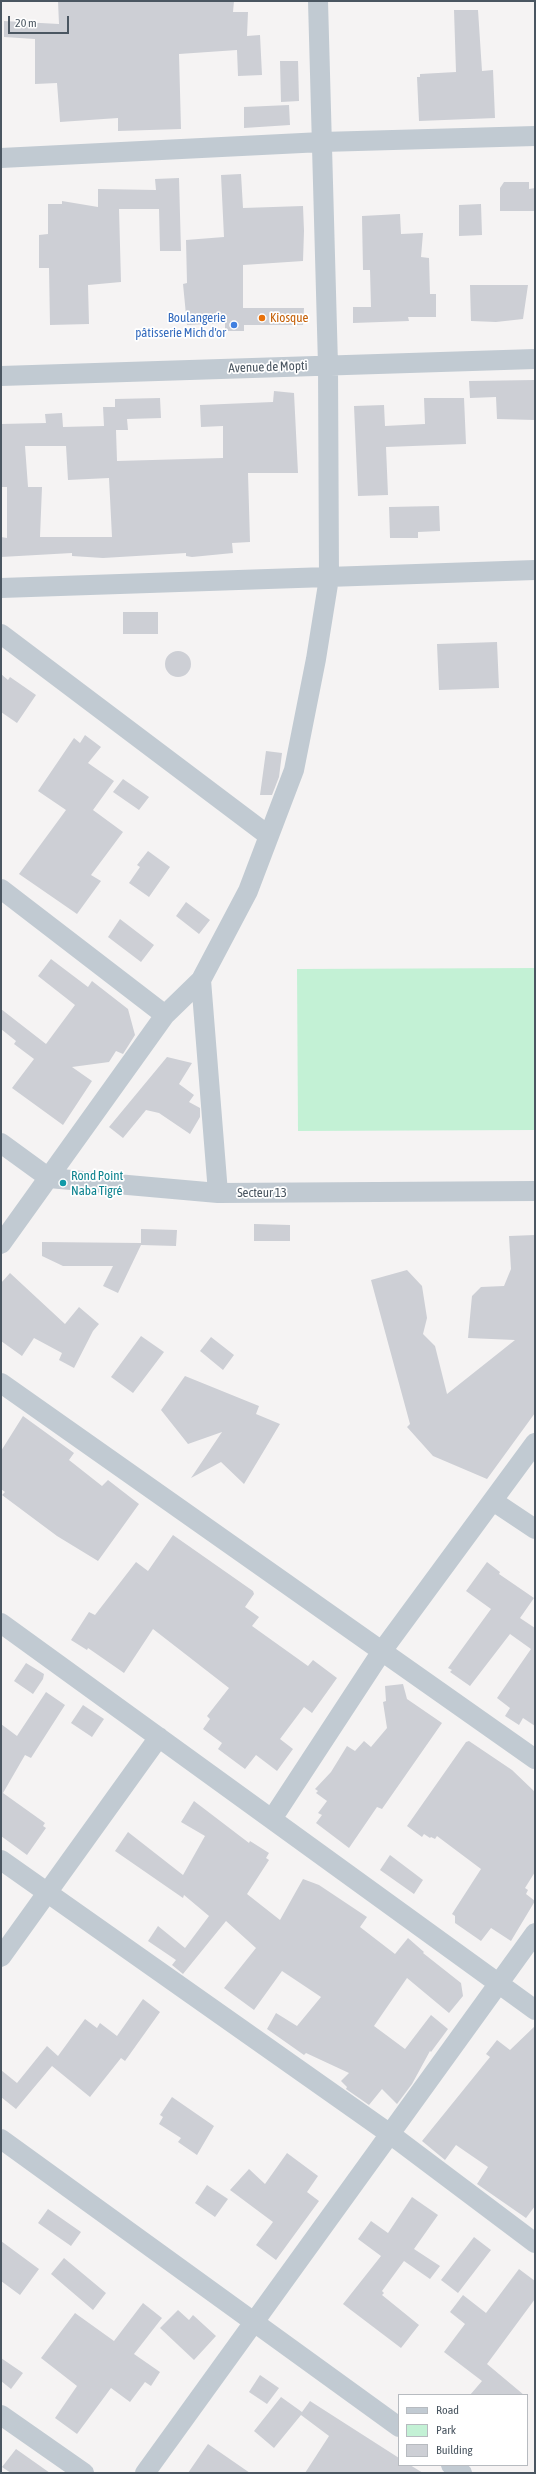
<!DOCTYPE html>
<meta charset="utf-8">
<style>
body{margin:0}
#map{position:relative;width:536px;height:2474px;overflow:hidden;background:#f5f3f3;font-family:"Asap Condensed",sans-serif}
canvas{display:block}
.frame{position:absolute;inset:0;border:2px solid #4a5661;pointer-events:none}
.legend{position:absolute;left:398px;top:2394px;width:130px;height:72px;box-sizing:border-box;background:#fff;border:1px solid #b7bbc0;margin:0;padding:5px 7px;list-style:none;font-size:12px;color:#4a5661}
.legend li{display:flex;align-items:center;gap:8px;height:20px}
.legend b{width:20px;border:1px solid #b7bbc0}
.scale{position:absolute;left:8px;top:16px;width:61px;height:18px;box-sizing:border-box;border:2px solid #4a5661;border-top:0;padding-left:5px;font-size:12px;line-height:14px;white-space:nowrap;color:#4a5661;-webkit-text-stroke:3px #fff;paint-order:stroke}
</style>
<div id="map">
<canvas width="536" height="2474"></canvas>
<div class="frame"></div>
<ul class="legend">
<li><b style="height:5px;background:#c1cad2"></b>Road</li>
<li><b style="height:11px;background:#c3f1d5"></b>Park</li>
<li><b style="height:11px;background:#cdcfd5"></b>Building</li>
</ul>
<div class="scale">20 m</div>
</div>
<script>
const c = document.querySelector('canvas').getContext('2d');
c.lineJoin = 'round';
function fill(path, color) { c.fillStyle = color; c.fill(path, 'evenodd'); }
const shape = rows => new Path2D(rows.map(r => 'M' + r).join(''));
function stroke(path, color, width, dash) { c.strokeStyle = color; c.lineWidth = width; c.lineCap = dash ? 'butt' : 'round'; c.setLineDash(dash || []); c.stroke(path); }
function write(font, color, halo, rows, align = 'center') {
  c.font = font + ' "Asap Condensed",sans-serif'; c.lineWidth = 3.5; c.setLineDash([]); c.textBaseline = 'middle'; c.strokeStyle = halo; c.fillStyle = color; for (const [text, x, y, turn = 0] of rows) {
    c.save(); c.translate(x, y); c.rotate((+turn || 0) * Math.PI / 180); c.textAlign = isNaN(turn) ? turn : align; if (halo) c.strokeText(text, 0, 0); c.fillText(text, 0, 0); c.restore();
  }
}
fill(shape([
 [535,968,535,1130,298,1131,297,969]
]), '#c3f1d5');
fill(shape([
 [58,1,234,1,233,12,248,12,247,36,260,35,262,75,238,76,237,50,179,54,181,129,118,131,118,118,60,122,57,83,35,84,35,39,4,37,4,21,59,24],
 [454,10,478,10,482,71,493,70,495,118,419,121,417,77,420,77,420,74,456,72],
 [280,61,298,61,299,101,281,102],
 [289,105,290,125,244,128,244,107],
 [241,174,243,208,303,206,304,231,303,261,243,265,243,308,304,308,303,325,244,325,244,331,225,331,225,323,187,325,183,284,187,283,186,240,224,237,221,175],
 [179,178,181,251,160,251,159,209,119,209,121,282,88,285,89,324,50,325,49,268,39,268,39,235,48,234,48,204,62,204,62,201,98,207,98,189,156,190,155,179],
 [504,182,529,182,529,189,535,188,535,211,500,211,500,188],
 [481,204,482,235,459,236,459,205],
 [400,214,401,234,423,233,421,257,429,258,430,294,436,294,436,317,408,317,409,321,353,323,353,307,371,307,370,270,363,270,362,216],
 [470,285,528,285,523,319,496,322,471,321],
 [535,380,535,420,497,419,496,397,470,398,469,381],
 [274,391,294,393,298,473,248,473,250,542,232,543,233,553,192,557,186,556,186,553,103,558,72,556,72,553,1,557,1,537,7,538,7,487,1,487,1,424,46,423,45,414,62,413,63,427,104,426,103,407,115,407,115,399,160,398,161,418,127,419,128,430,116,430,117,461,223,458,223,426,201,427,200,405,273,402],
 [25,446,66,446,68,480,109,478,112,537,40,537,42,487,28,487],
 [424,398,464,398,466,444,386,447,388,495,358,496,354,406,384,405,385,426,425,424],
 [439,506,440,531,418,532,418,538,390,538,389,507],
 [123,612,158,612,158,634,123,634],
 [497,642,499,688,439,690,437,644],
 '165 664a13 13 0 1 1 26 0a13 13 0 1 1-26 0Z',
 [1,674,8,680,10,677,36,695,17,723,1,712],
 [85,735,101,747,88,763,114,781,93,810,123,832,91,875,101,881,77,914,19,874,66,810,38,791,74,738,80,743],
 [266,751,282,753,279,777,272,795,260,795],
 [123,779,149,797,139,810,113,792],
 [148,851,170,867,149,897,129,883,140,867,137,865],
 [186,902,210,920,199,934,176,916],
 [120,919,154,945,141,962,108,937],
 [51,959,88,987,92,981,128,1009,135,1035,123,1054,116,1051,109,1062,72,1067,92,1081,63,1125,12,1088,34,1059,14,1044,16,1041,1,1029,1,1009,46,1044,75,1005,38,976],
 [167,1057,192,1063,179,1084,194,1095,189,1102,200,1108,200,1117,190,1134,159,1113,146,1110,123,1138,109,1127],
 [254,1224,290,1225,290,1241,254,1241],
 [141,1229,177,1230,176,1246,141,1245,118,1293,103,1286,113,1266,63,1266,42,1256,42,1242,141,1243],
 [535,1235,535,1413,487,1479,433,1456,407,1427,410,1424,371,1280,407,1270,422,1286,427,1318,423,1334,435,1346,447,1394,515,1340,468,1338,472,1296,481,1287,504,1286,511,1269,509,1236],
 [10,1273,65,1324,79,1307,99,1324,93,1331,74,1368,59,1360,62,1353,34,1338,22,1356,1,1341,1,1283],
 [141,1336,164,1352,133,1393,111,1377],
 [211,1337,234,1355,223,1370,200,1351],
 [185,1376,259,1406,256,1414,280,1424,244,1484,221,1462,191,1478,222,1432,188,1444,161,1410],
 [23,1416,74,1453,69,1460,102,1486,108,1480,139,1504,98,1561,57,1536,2,1495,5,1492,1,1489,1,1451],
 [173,1535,253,1591,254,1594,245,1607,259,1617,252,1626,308,1666,313,1660,337,1678,312,1713,304,1707,280,1739,293,1749,277,1771,256,1755,245,1769,218,1749,222,1743,203,1729,210,1719,207,1716,229,1688,153,1629,124,1673,88,1648,87,1650,71,1640,89,1612,95,1615,136,1562,148,1571],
 [487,1562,500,1572,499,1574,534,1598,520,1618,535,1628,535,1726,523,1718,519,1725,505,1716,510,1708,497,1698,531,1649,510,1634,470,1686,450,1672,452,1670,448,1668,491,1609,466,1591],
 [26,1663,44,1674,43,1679,33,1694,14,1681],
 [403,1684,407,1699,442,1723,382,1809,377,1807,349,1848,316,1823,322,1815,318,1813,327,1801,316,1793,318,1791,315,1789,331,1772,347,1746,355,1751,364,1741,371,1747,387,1728,383,1702,386,1701,385,1686],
 [46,1692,65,1705,31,1758,25,1755,3,1793,45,1823,43,1826,46,1828,27,1855,1,1836,1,1724,17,1736],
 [83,1705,104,1719,92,1737,71,1723],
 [469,1741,512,1770,535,1792,535,1872,525,1888,528,1890,526,1894,535,1901,511,1941,491,1928,481,1941,455,1923,455,1916,452,1914,481,1869,437,1836,435,1839,431,1837,430,1838,424,1834,422,1837,407,1826,466,1742],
 [194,1801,249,1843,250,1841,269,1853,266,1858,269,1860,247,1894,280,1920,303,1879,319,1885,367,1917,360,1927,395,1954,408,1938,424,1952,423,1953,461,1983,463,1996,449,2013,407,1978,374,2026,405,2049,431,2015,448,2029,431,2052,430,2051,412,2084,397,2104,382,2089,369,2105,346,2089,347,2087,341,2081,349,2073,306,2053,304,2055,267,2029,276,2013,297,2026,321,1997,282,1971,254,2010,224,1988,256,1948,226,1921,183,1974,172,1965,176,1960,148,1941,158,1926,185,1948,209,1916,184,1895,183,1898,115,1851,128,1832,183,1875,205,1836,181,1822],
 [390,1855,423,1880,414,1894,380,1870],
 [143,1999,160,2012,125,2061,121,2058,90,2097,52,2066,16,2109,1,2097,1,2070,17,2083,47,2046,58,2056,85,2019,97,2028,100,2023,117,2036],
 [535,2026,535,2206,526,2218,477,2184,488,2167,456,2145,445,2160,422,2141,490,2057,486,2054,497,2040,510,2050],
 [172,2097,214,2126,197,2155,178,2142,181,2138,159,2124,163,2117,160,2115],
 [287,2153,318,2176,307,2192,319,2201,276,2260,256,2245,273,2222,230,2190,249,2169,265,2184],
 [207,2185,228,2199,215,2217,195,2203],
 [412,2197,438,2215,414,2249,440,2266,430,2279,404,2261,382,2291,384,2293,382,2295,419,2325,401,2348,343,2304,381,2256,358,2239,371,2221,388,2233],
 [48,2209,81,2232,71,2246,38,2223],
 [474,2237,491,2250,458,2293,441,2280],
 [1,2241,39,2269,20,2295,1,2281],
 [64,2258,106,2293,93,2310,51,2274],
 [519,2269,535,2281,535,2299,487,2364,524,2395,470,2395,482,2381,444,2352,465,2324,450,2312,463,2295,486,2313],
 [143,2303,162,2318,134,2354,160,2372,151,2386,145,2382,130,2402,111,2388,77,2434,55,2418,77,2386,41,2358,75,2313,114,2341],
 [178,2310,189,2320,193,2315,216,2336,194,2360,160,2328],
 [1,2358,23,2373,11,2389,1,2381],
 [260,2375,279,2388,267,2404,249,2392],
 [281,2397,302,2412,310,2401,399,2458,399,2465,410,2465,423,2473,305,2473,329,2436,301,2415,274,2448,254,2431],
 [208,2444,250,2473,188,2473],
 [16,2449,50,2473,11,2473,2,2467]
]), '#cdcfd5');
stroke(shape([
 [1,158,322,142,535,136],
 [1,376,535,359],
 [1,588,535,570],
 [1,634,269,836],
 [1,889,165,1015],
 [201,980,218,1193],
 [1,1143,49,1178,218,1193,535,1191],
 [1,1244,165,1015,201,980,248,891,294,770,316,659,329,578,328,365,318,1],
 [1,1383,535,1759],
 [493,1501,535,1529],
 [1,1623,535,2010],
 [272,1819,382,1651,535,1443],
 [1,1860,390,2134,535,2243],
 [1,1957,159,1737],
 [1,2139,399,2427],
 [1,2415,84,2473],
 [451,2465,462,2473],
 [145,2473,535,1933]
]), '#c1cad2', 20);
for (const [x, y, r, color] of [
 [262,318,4,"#e8710a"],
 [234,325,4,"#3f7fe0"],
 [63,1183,4,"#0f9aa8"]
]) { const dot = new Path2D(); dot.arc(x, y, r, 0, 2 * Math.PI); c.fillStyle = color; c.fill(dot); stroke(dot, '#fff', 1.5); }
write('13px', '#366cbe', '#fff', [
 ["Boulangerie",226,318],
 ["pâtisserie Mich d'or",226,333]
], 'right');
write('13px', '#c56008', '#fff', [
 ["Kiosque",270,318]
], 'left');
write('13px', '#4a5661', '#fff', [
 ["Avenue de Mopti",268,367,-2],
 ["Secteur 13",262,1193]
]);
write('13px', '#0d838f', '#fff', [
 ["Rond Point",71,1176],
 ["Naba Tigré",71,1191]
], 'left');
</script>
